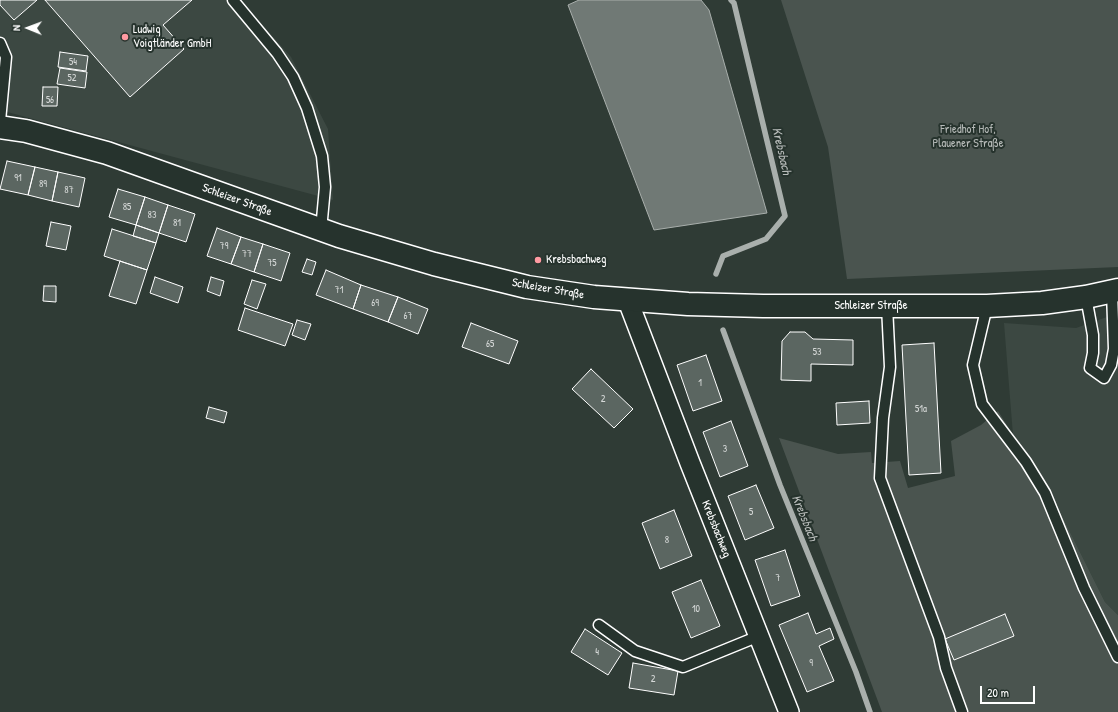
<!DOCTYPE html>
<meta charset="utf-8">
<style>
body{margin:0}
#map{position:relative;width:1118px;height:712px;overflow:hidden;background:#2f3b35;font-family:"Patrick Hand",sans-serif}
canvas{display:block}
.north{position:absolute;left:8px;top:8px;width:40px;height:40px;-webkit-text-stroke:3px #26332d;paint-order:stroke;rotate:271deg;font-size:11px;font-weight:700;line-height:16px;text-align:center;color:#fff}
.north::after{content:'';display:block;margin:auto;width:14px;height:18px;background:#fff;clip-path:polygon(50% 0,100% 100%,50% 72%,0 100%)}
.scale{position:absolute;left:980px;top:686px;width:55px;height:18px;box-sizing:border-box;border:2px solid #fff;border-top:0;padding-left:5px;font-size:12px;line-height:14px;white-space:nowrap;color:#fff;-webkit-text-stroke:3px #26332d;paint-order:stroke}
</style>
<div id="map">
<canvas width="1118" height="712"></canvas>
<div class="north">N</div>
<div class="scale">20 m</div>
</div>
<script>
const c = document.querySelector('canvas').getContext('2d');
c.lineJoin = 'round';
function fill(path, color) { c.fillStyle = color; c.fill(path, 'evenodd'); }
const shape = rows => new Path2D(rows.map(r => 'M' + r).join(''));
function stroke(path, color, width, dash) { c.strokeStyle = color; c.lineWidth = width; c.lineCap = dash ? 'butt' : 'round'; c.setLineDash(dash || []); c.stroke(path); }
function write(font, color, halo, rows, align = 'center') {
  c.font = font + ' "Patrick Hand",sans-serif'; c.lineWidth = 4; c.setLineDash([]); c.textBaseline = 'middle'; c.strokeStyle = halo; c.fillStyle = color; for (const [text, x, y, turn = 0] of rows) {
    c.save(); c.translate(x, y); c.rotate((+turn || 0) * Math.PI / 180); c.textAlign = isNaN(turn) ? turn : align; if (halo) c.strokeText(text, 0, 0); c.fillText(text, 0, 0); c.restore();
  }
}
fill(shape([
 [0,0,240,0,291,57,328,129,333,200,0,110],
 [1118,313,1118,615,1105,602,1054,500,1013,435,1004,323,1076,328]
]), '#3c4842');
fill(shape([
 [781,0,1118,0,1118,267,847,279,828,147],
 [998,411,1054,500,1105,602,1118,615,1118,712,882,712,779,438,838,454,871,452,872,463,900,461,908,488,955,476,951,441,981,425]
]), '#4a544f');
const water = shape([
 [579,0,701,0,709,10,767,213,654,230,568,5,579,0]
]);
fill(water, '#707975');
stroke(water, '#a9afac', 1);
stroke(shape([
 [716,274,723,256,766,239,785,216,734,3,731,0],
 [723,330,780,485,856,672,870,712]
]), '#a9afac', 5.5);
const building = shape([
 [0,0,37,0,14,20,0,5,0,0],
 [45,0,192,0,163,25,184,49,130,97,45,0],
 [60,52,88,56,86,71,58,67,60,52],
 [60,68,87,72,85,88,57,84,60,68],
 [43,87,58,87,57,106,42,106,43,87],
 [7,161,35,167,28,195,0,189,7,161],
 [35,167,58,172,52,201,28,195,35,167],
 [58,172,85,178,79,207,52,201,58,172],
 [118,189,145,197,136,225,109,217,118,189],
 [145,197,168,205,159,233,136,225,145,197],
 [168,205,195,214,186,242,159,233,168,205],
 [51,222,71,226,66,250,46,246,51,222],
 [136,225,159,233,156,243,133,236,136,225],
 [217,228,241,237,231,264,207,256,217,228],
 [112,229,156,243,147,270,104,256,112,229],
 [241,237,263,244,254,272,231,264,241,237],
 [263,244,290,253,281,281,254,272,263,244],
 [307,259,316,262,312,275,302,272,307,259],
 [120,261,147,270,136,304,109,296,120,261],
 [326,270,361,285,353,309,316,295,326,270],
 [155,277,183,287,178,303,150,293,155,277],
 [211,277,224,281,220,296,207,291,211,277],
 [252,280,266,284,257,309,244,304,252,280],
 [361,285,398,297,388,322,353,309,361,285],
 [44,286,56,286,56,302,43,301,44,286],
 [398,297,428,309,418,334,388,322,398,297],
 [245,308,293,324,285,346,238,330,245,308],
 [297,320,311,324,305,340,292,335,297,320],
 [471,323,518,341,509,364,462,347,471,323],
 [790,332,805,332,813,339,853,340,853,365,811,364,811,381,781,380,782,341,790,332],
 [934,343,941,473,909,475,902,345,934,343],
 [706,355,722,401,693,411,677,365,706,355],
 [591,369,633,409,614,428,572,389,591,369],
 [869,401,870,423,837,425,836,403,869,401],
 [209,407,227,412,224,423,206,418,209,407],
 [731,421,748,466,720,477,703,432,731,421],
 [756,485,774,528,745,540,728,496,756,485],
 [674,510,692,556,660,569,642,523,674,510],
 [785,550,800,596,771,606,755,560,785,550],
 [701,580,720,626,691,638,672,592,701,580],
 [808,613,816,634,830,628,834,639,819,646,834,681,807,692,779,625,808,613],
 [1005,614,1014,636,954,660,945,639,1005,614],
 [585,629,622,653,608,675,571,652,585,629],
 [633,663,678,671,674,695,629,688,633,663]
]);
fill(building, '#5b6661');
stroke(building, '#fff', 1);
const lane = shape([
 [233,0,277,53,293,77,307,108,322,156,325,187,321,230],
 [0,43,6,57,0,121],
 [1086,297,1093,335,1093,353,1090,368,1104,378,1111,365,1114,349,1112,292],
 [887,306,890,367,883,418,880,478,939,637,946,668,962,712],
 [987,306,973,365,982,404,1026,462,1045,493,1084,588,1118,657],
 [599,625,635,651,683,667,759,636]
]);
const street = shape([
 [628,301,690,463,789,712]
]);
const primary = shape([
 [0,127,26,131,107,153,339,236,434,264,527,287,594,297,688,304,763,306,987,306,1042,303,1086,297,1118,290]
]);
stroke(lane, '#fff', 13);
stroke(street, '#fff', 22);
stroke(primary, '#fff', 25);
stroke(lane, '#26332d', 10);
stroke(street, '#26332d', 19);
stroke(primary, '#26332d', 22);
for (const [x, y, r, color] of [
 [125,37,4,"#ff9aa2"],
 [538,260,4,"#ff9aa2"]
]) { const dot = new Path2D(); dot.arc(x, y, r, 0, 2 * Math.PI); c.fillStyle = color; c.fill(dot); stroke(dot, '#26332d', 1.5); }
write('10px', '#d6d9d8', null, [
 ["54",73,62],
 ["52",72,78],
 ["56",50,100],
 ["91",18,178],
 ["89",43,184],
 ["87",69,190],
 ["85",127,207],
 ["83",152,215],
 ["81",177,223],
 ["79",224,246],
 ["77",247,254],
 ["75",272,263],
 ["71",339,290],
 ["69",375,303],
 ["67",408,316],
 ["65",490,344],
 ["53",817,352],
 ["1",700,383],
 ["2",603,399],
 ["51a",921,409],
 ["3",725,449],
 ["5",751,512],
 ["8",667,540],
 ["7",778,578],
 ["10",696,609],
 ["4",597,652],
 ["9",811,663],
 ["2",653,679]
]);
write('12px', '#fff', '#26332d', [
 ["Ludwig",133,30],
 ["Voigtländer GmbH",133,44],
 ["Krebsbachweg",546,260]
], 'left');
write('12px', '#b7bbb9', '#26332d', [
 ["Friedhof Hof,",968,130],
 ["Plauener Straße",968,144]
]);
write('12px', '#fff', '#26332d', [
 ["Schleizer Straße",237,200,20],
 ["Schleizer Straße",548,289,10],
 ["Schleizer Straße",871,306],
 ["Krebsbachweg",716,529,68]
]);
write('italic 13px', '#b8bcba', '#26332d', [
 ["Krebsbach",781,151,77],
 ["Krebsbach",804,518,68]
]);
</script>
